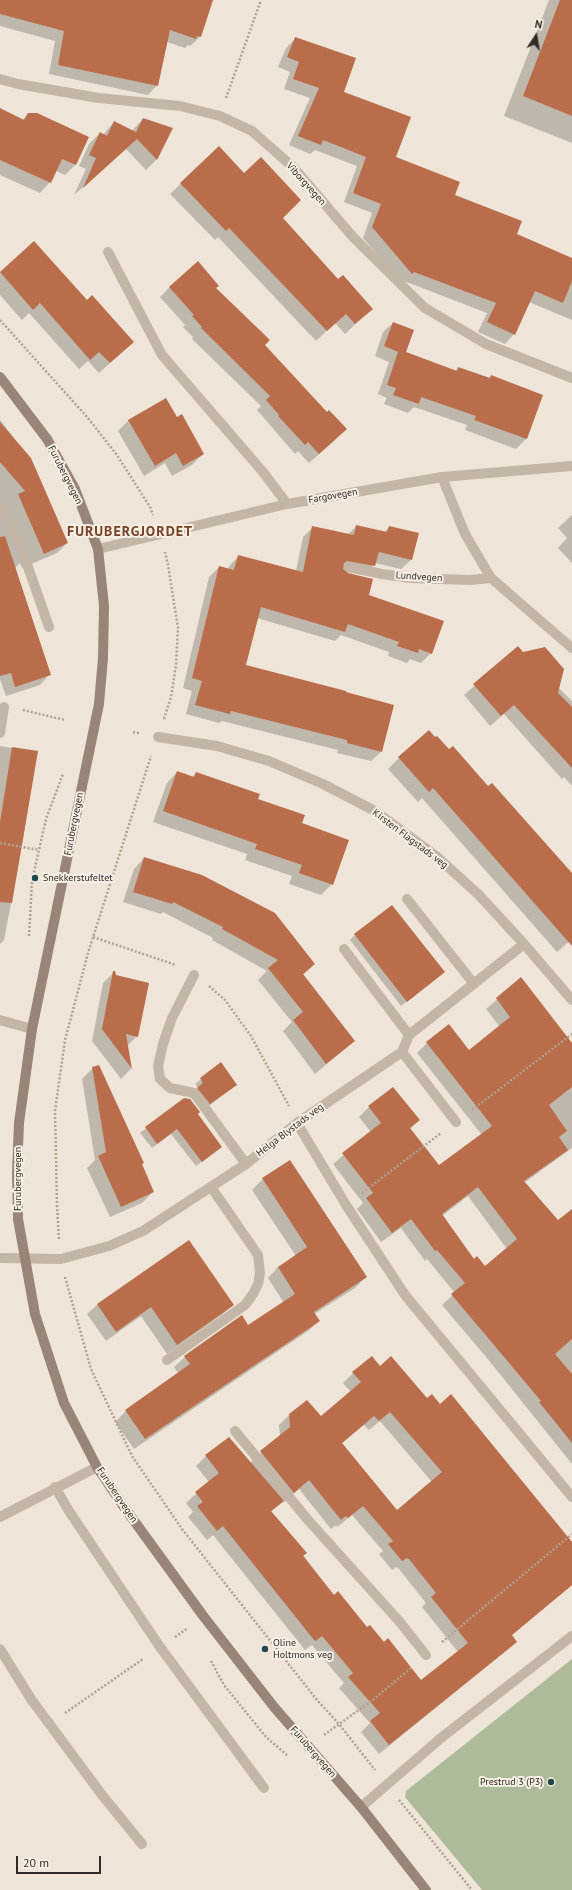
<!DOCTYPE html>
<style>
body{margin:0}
#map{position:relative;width:572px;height:1890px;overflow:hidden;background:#eee5d8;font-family:"PT Sans",sans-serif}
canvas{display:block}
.north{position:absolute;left:516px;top:16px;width:40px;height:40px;-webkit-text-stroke:3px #f6efe4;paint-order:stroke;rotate:12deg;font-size:11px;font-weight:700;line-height:16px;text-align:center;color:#312a26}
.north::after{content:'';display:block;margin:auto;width:14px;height:18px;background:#312a26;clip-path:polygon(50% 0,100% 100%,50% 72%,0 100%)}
.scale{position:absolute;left:16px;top:1856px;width:85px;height:18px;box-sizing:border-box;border:2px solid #312a26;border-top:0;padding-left:5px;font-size:12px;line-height:14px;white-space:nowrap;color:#312a26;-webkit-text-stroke:3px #f6efe4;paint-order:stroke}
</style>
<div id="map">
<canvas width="572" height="1890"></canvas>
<div class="north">N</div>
<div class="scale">20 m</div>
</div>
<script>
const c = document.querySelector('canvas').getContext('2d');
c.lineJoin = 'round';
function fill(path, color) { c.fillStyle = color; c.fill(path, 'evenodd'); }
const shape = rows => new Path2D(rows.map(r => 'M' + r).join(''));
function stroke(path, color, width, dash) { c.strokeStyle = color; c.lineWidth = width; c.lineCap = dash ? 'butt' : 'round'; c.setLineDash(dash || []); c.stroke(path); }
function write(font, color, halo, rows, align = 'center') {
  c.font = font + ' "PT Sans",sans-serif'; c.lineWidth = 4; c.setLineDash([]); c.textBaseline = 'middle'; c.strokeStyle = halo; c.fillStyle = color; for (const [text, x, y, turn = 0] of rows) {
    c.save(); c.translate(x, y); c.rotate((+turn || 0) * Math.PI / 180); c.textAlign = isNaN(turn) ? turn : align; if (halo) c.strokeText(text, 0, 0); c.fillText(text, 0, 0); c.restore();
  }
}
fill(shape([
 [572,1659,572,1890,482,1890,405,1797,406,1791]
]), '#adbb9a');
fill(shape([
 [0,0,209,0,200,37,190,46,188,45,185,48,167,42,157,85,148,95,49,74,55,41,0,26],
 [549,0,572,0,572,143,504,116],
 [295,39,342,92,395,158,516,235,572,260,572,320,529,302,514,334,505,344,478,332,487,313,404,281,402,283,363,238,372,213,344,202,357,166,315,150,310,154,289,145,310,98,284,89,290,72,278,67,286,48],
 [0,109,22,120,28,114,75,165,65,175,56,171,50,182,40,193,0,175],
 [143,119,157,159,146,170,126,149,74,195,86,169,79,166,89,144,100,133,103,135,114,122,132,131],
 [219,147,338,280,371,309,345,334,335,323,316,341,218,237,215,240,170,194],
 [34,242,122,352,99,373,88,361,79,369,29,313,22,320,0,295,0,272],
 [170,287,215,289,264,345,327,413,336,439,309,463,298,451,295,454,257,410,261,406,192,339,193,337,183,327,185,325,160,297],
 [393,323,404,353,455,371,458,368,489,379,491,377,542,395,526,439,516,449,465,430,467,425,414,407,408,413,384,404,387,398,378,394,389,362,375,356,383,332],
 [176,418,203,454,192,465,172,476,165,463,144,476,118,431,129,420],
 [0,420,30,459,67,543,57,553,22,568,20,563,14,569,49,675,40,685,6,696,0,679],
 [572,515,572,563,558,548,567,538,558,528],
 [357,526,384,532,389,527,411,560,401,569,375,563,365,575,345,572,368,595,431,653,421,663,410,659,407,663,388,656,389,652,341,635,335,641,257,618,245,666,381,752,371,761,337,753,338,750,222,721,219,723,186,714,192,691,183,688,209,577,219,567,228,570,229,566,239,556,296,571,303,537,313,527,348,534],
 [518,648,572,701,572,786,564,777,562,779,504,714,490,726,464,695],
 [0,746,37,752,23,840,4,940,0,944],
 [449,751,488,787,572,876,572,939,557,952,422,798,418,802,388,769,399,758],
 [177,772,192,777,196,773,257,800,301,824,332,884,321,895,289,884,292,876,245,860,247,854,153,822,167,783],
 [144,858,314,964,303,975,354,1041,315,1074,283,1031,292,1022,258,980,267,971,212,940,213,938,163,912,161,914,123,902,134,869],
 [355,935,443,972,401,1006,350,940],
 [114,972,137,1036,127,1046,131,1069,121,1079,92,1041,103,983],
 [521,979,571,1043,572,1042,572,1148,524,1183,558,1221,572,1221,572,1464,487,1358,442,1305,455,1293,427,1259,425,1261,401,1228,381,1242,357,1209,363,1203,333,1164,371,1132,359,1117,369,1107,419,1120,410,1129,439,1167,482,1135,417,1053,427,1043,469,1051,500,1027,486,1009],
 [468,1196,507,1249,485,1268,474,1260,442,1216],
 [220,1064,236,1085,205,1109,193,1094,198,1088,195,1084],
 [93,1068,153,1192,142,1203,110,1217,87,1168,95,1160,82,1079],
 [184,1099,197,1114,215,1152,196,1166,171,1134,152,1148,140,1133],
 [263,1179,366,1277,355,1288,314,1314,319,1321,308,1331,134,1449,115,1422,126,1411,178,1373,174,1367,185,1357,248,1326,284,1303,268,1278,278,1267,296,1256,252,1190],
 [189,1242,233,1305,223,1314,167,1354,141,1316,106,1341,87,1314,97,1305],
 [380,1367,427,1400,572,1544,572,1585,511,1636,515,1642,506,1651,379,1754,361,1732,370,1723,339,1688,344,1683,312,1645,305,1650,213,1535,207,1540,188,1517,193,1512,186,1503,209,1482,196,1466,206,1456,250,1463,280,1436,279,1425,289,1415,320,1418,351,1392,343,1383,353,1373],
 [380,1421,432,1482,397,1511,341,1444,364,1425,369,1430],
 [299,1489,331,1529,336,1525,337,1527,352,1515,383,1551,379,1554,392,1570,396,1567,399,1569,426,1603,422,1607,458,1652,421,1681,334,1596,271,1512,283,1501,284,1502]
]), '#0003');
fill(shape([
 [0,0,213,0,201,37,197,36,196,39,170,30,158,86,58,65,64,31,0,14],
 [560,0,572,0,572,116,523,96],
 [295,37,356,58,344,92,411,117,396,157,460,182,455,195,522,221,517,234,572,258,572,281,563,303,535,291,515,335,487,322,496,303,414,272,412,274,372,227,381,204,353,193,366,157,323,140,321,145,298,136,319,88,293,79,299,62,287,57],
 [0,108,24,120,28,113,37,113,89,137,76,165,62,159,51,183,0,160],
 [143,118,173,128,157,160,137,139,83,188,96,158,89,155,100,132,107,136,114,121,136,132],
 [219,146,244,173,261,157,301,200,283,218,338,279,343,275,373,309,355,324,346,314,327,331,229,228,226,231,180,183],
 [34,241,87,300,92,295,134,342,110,363,99,352,90,360,40,303,33,310,0,272],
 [198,261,219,286,216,288,270,340,265,345,327,412,329,410,347,429,319,454,308,442,305,445,278,416,279,415,266,400,270,396,201,328,202,327,192,316,194,315,169,287],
 [393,322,414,330,406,352,457,371,458,367,490,378,491,375,543,395,527,439,474,420,476,416,421,397,419,404,393,395,396,388,387,385,398,352,384,346],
 [166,398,177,417,182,414,204,454,183,466,176,453,155,466,128,420],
 [0,422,31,458,68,543,44,554,18,494,25,491,0,462],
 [356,525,387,532,389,526,419,533,412,560,379,552,375,566,347,561,344,563,343,569,348,573,373,579,369,595,444,621,432,654,419,649,418,653,397,646,399,642,348,624,345,632,261,607,246,665,346,691,346,692,394,705,382,752,347,743,347,740,231,711,230,714,195,705,202,681,192,678,219,566,234,570,238,555,303,572,312,526,354,535],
 [5,536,51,675,15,687,11,673,0,676,0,537],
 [518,646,523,652,545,647,564,669,558,693,572,707,572,768,514,705,501,716,473,684],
 [429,730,435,737,437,736,449,749,453,746,488,786,492,783,572,873,572,946,433,788,429,792,398,757],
 [12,747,38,751,12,903,0,902,0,822],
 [177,771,194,777,196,772,260,794,258,799,305,815,302,823,349,840,333,885,299,873,302,865,255,849,257,844,163,811],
 [144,857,202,875,275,913,315,964,303,974,355,1041,326,1064,293,1020,303,1012,268,968,278,960,222,929,223,927,173,902,172,904,133,892],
 [392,905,445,972,407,1002,354,934],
 [113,971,115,971,116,975,149,983,138,1037,126,1034,132,1069,102,1029],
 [521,977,572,1043,572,1087,549,1105,567,1131,559,1137,568,1150,524,1181,558,1220,572,1209,572,1339,555,1354,572,1374,572,1443,539,1402,541,1401,451,1294,465,1283,437,1250,435,1251,411,1219,392,1233,366,1198,373,1193,342,1153,381,1123,368,1106,393,1087,420,1120,410,1128,439,1165,492,1126,426,1042,449,1024,469,1050,510,1017,496,998],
 [478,1187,517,1239,485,1266,477,1256,474,1259,442,1214],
 [221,1062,237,1085,210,1104,197,1088,203,1083,200,1078],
 [99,1065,144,1163,142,1164,154,1192,121,1207,98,1156,106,1152,92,1067],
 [184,1098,190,1099,200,1112,198,1114,222,1147,202,1162,177,1129,157,1144,145,1127],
 [290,1160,367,1277,314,1312,320,1321,145,1439,125,1410,190,1364,184,1356,242,1315,248,1325,295,1294,278,1267,307,1247,262,1178],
 [189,1240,234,1305,177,1345,151,1307,116,1332,97,1304],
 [372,1356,380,1366,391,1356,427,1398,432,1394,440,1404,451,1394,572,1542,572,1585,512,1635,517,1642,389,1745,370,1721,380,1713,348,1677,353,1673,322,1636,316,1641,314,1640,223,1526,217,1531,197,1506,203,1502,195,1492,219,1473,205,1455,229,1437,284,1501,271,1511,307,1553,303,1556,334,1595,338,1591,367,1627,370,1625,384,1642,388,1638,421,1680,468,1643,431,1597,436,1593,409,1559,407,1558,402,1561,388,1544,393,1541,363,1506,348,1518,346,1516,341,1520,309,1480,294,1493,260,1451,290,1427,289,1414,307,1400,321,1416,361,1382,352,1372],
 [390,1412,442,1472,397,1510,342,1443,374,1416,379,1421]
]), '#ba6d4a');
stroke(shape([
 [226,98,261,0],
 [0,320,88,418,117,455,150,507,153,515],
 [23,710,65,720],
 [164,719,171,697,176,665,178,628,168,565,165,552],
 [133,732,139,733],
 [0,843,39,850],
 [29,936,32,881,46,819,63,774],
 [93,937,176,965],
 [209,986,225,1000,251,1036,289,1106],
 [472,1110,572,1034],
 [362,1193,441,1133],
 [59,1239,57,1206,55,1111,65,1040,88,953,151,756],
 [65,1277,91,1369,132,1456,182,1529,317,1700,339,1724,375,1770],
 [175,1637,188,1628],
 [442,1642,572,1534],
 [211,1661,224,1685,266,1737,288,1756],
 [65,1713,143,1659],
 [324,1735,374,1699,412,1667],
 [399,1800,472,1890]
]), '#b0a090', 2.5, [2, 2]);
stroke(shape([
 [0,506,21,547,49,627],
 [349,567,382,574,411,578,470,580,491,578],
 [0,733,4,707],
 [407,899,474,984],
 [344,949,409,1035],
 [0,1020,32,1029],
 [402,1052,456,1122],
 [194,1093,246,1164],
 [297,1123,346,1205,405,1295,572,1497],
 [167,1360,245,1305,253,1294,258,1284,260,1273,258,1255,211,1187],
 [235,1431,308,1520,399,1621,426,1655],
 [55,1487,69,1511,160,1647,264,1788],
 [0,1517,97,1467],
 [0,1649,31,1699,102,1795,142,1844]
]), '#c4b6a6', 10);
stroke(shape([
 [0,79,18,84,99,98,180,106,220,116,252,131,294,168,353,237,425,308,486,344,572,378],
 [108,252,162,355,263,472,287,504],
 [442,477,465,534,491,578,572,648],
 [98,549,287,504,442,477,572,466],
 [158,737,217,746,269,761,323,784,375,811,436,856,479,895,524,944,572,1000],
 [194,975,172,1018,163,1044,158,1066,160,1079,170,1088,194,1093],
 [0,1258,61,1259,109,1246,143,1231,246,1164,297,1123,402,1052,409,1035,524,944],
 [361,1807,441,1738,572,1636]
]), '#c4b6a6', 10);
stroke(shape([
 [0,377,47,439,75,489,98,549,104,606,103,658,99,704,32,1029,19,1123,17,1173,18,1219,35,1314,64,1403,97,1467,124,1507,204,1617,274,1707,361,1807,426,1890]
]), '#988577', 10);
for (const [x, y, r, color] of [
 [35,878,4,"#20484e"],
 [265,1649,4,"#20484e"],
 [551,1782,4,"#20484e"]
]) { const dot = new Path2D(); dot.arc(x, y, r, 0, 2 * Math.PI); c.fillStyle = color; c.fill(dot); stroke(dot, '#f6efe4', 1.5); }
write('10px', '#312a26', '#f6efe4', [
 ["Viborgvegen",306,184,48],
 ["Furubergvegen",65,475,63],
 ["Fargovegen",333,496,-10],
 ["Lundvegen",419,577,4],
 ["Furubergvegen",74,824,-79],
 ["Kirsten Flagstads veg",410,839,37],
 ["Helga Blystads veg",290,1130,-37],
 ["Furubergvegen",18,1179,-90],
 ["Furubergvegen",117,1495,56],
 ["Furubergvegen",313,1752,49]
]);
write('10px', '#312a26', '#f6efe4', [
 ["Snekkerstufeltet",43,878],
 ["Oline",273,1643],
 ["Holtmons veg",273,1655],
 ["Prestrud 3 (P3)",543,1782,"right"]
], 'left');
c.letterSpacing = '1px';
write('bold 14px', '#784027', '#f6efe4', [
 ["FURUBERGJORDET",130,532]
]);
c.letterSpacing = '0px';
</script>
